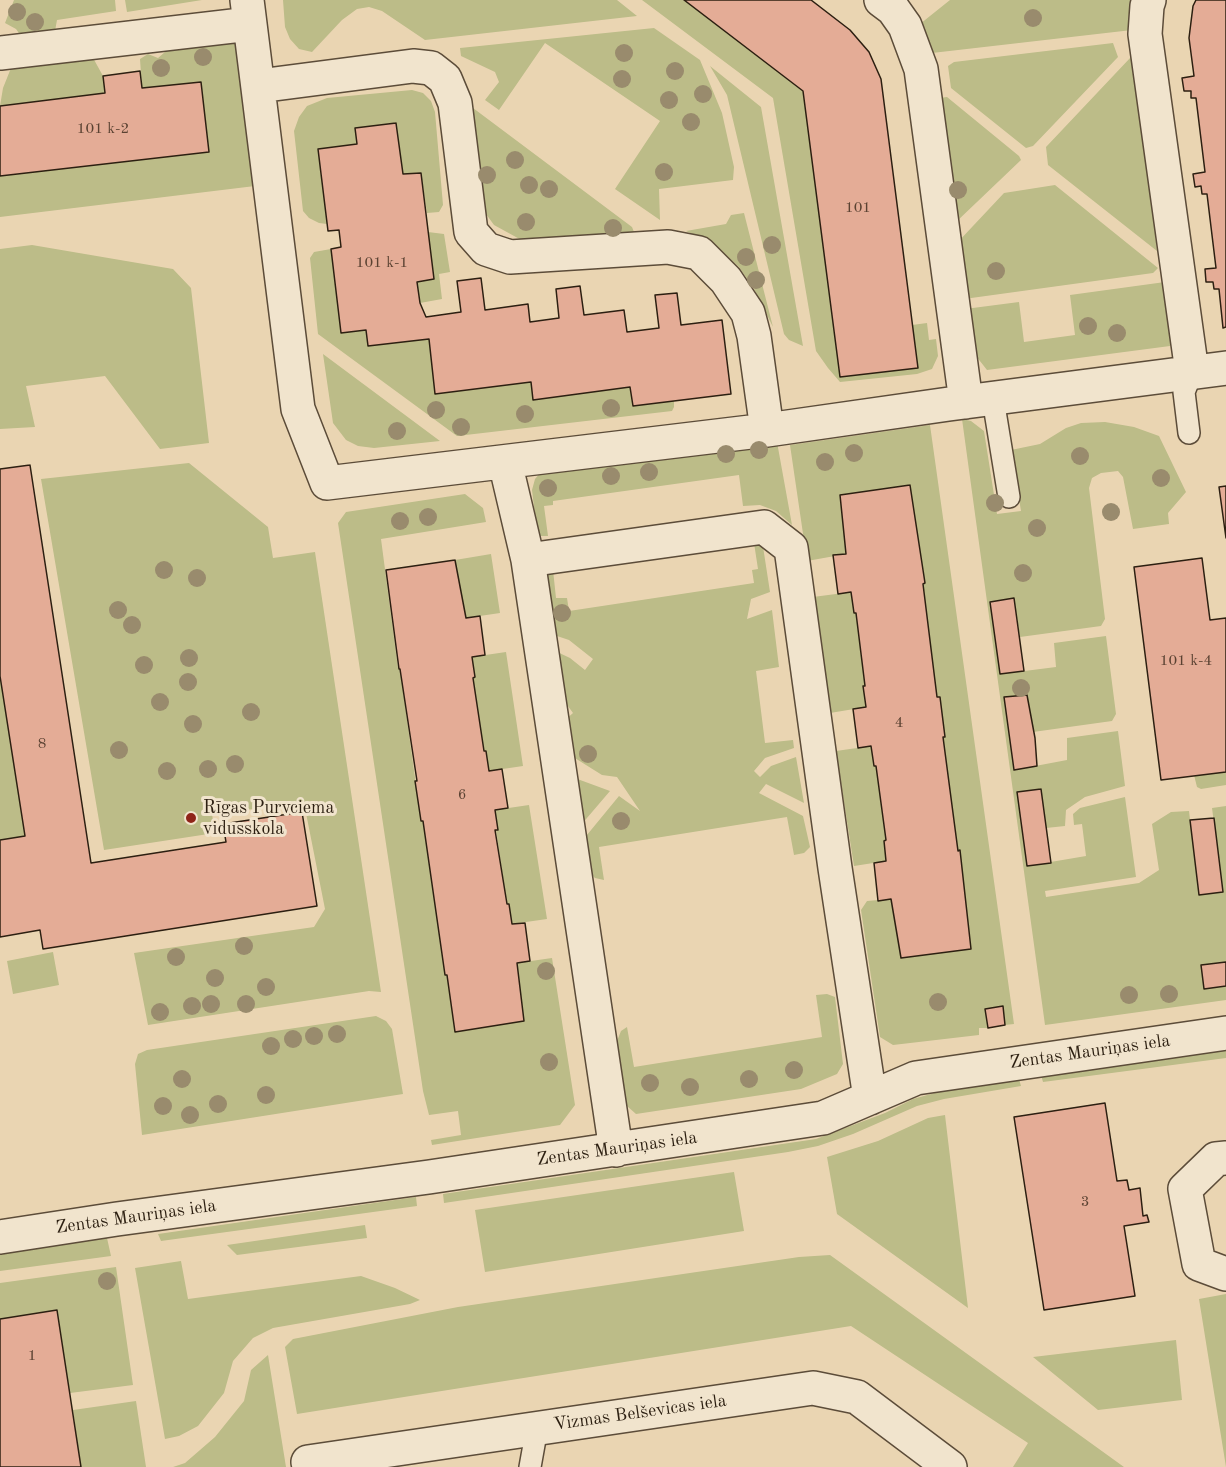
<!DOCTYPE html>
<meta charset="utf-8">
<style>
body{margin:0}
canvas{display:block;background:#ead5b2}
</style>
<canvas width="1226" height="1467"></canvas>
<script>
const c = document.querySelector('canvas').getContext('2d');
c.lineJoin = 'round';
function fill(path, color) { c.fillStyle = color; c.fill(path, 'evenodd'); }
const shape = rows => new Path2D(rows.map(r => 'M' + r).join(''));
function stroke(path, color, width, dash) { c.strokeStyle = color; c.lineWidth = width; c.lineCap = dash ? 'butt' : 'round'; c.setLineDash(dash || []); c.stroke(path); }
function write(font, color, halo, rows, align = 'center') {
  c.font = font + ' "Old Standard TT",serif'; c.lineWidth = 6; c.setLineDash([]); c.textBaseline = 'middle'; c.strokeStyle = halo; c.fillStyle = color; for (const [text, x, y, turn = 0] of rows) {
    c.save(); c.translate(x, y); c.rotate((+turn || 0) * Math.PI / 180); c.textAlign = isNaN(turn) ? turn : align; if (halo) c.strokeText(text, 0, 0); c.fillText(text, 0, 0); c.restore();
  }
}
fill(shape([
 [14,0,115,0,116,11,57,20,55,31,21,36,16,29,5,23],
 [125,0,202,0,127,12],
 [283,0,617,0,637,16,425,40,382,11,369,7,357,9,342,20,312,52,299,49,290,39,285,27],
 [642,0,684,0,803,91,840,377,917,368,912,325,927,323,929,340,936,339,938,356,932,369,917,374,840,382,828,368,816,351,773,98],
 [950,0,1134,0,1132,30,932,53,920,24],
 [654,28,700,60,722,113,734,167,733,180,659,189,660,220,615,189,660,121,545,43,499,110,485,100,499,82,495,72,461,56,460,48],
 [229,40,239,46,255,186,0,217,0,176,209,152,201,83,142,88,140,59,148,54,158,58,165,52,179,45],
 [1113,43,1118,57,1033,146,1026,148,951,88,948,66,954,62],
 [92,56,103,76,105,93,0,106,3,88,13,63],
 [1131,57,1135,59,1157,251,1048,165,1046,147],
 [710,66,761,107,803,346,789,340,784,334,727,95],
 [412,90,423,93,431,101,435,112,443,205,439,212,427,213,421,173,403,174,395,123,355,128,357,144,319,149,327,224,319,223,309,218,303,211,294,131,299,117,307,106,327,98],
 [947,97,1019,156,1021,160,955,223,939,98],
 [469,105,632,227,636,237,525,242,494,225,481,207],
 [1055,185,1158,268,1153,273,964,299,957,243,1004,193],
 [744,213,773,327,754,289,739,267,712,243,686,231,726,224,731,215],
 [428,232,444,234,450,272,439,274,442,299,420,303,417,282,434,279],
 [32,245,173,269,191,288,209,443,160,449,105,376,26,386,35,427,0,429,0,249],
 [331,249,341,333,366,330,368,346,429,339,436,394,531,382,534,399,630,387,633,406,674,401,674,407,672,411,457,436,318,334,310,258,314,252],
 [1165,282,1173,339,1170,346,987,370,969,347,965,309,1019,302,1024,342,1075,335,1070,295],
 [323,354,440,441,374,448,358,446,346,440,333,423],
 [962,419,971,421,984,431,997,514,1021,511,1011,450,1040,444,1066,428,1081,423,1105,422,1134,427,1159,436,1186,492,1168,513,1169,524,1133,529,1123,477,1118,471,1101,473,1092,478,1089,488,1105,619,1101,626,1020,637,1014,598,990,602,1001,674,1056,667,1054,643,1106,636,1116,714,1112,721,1033,732,1027,695,1004,698,1014,770,1067,760,1067,738,1118,731,1125,786,1085,797,1066,810,1065,826,1046,828,1040,789,1017,792,1027,866,1086,856,1082,824,1074,825,1073,814,1080,808,1125,797,1136,877,1045,891,1046,897,1139,883,1159,870,1152,824,1171,812,1189,811,1199,895,1223,892,1212,808,1226,806,1226,962,1201,966,1204,989,1226,986,1226,1000,1045,1025],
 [930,425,1014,1024,1005,1025,1002,1006,985,1009,988,1028,979,1028,979,1035,893,1045,880,1037,861,910,867,901,891,899,960,850,958,851,943,737,945,737,940,697,937,697,909,485,840,495,846,554,807,561,790,445],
 [777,442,792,525,776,511,760,505,743,506,739,475,553,501,553,505,544,506,548,536,540,536,537,532,532,490,535,479,541,472],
 [189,463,268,527,273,558,315,552,381,992,369,991,148,1025,134,953,314,927,325,909,304,803,212,814,215,833,104,850,41,479],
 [465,494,483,508,486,522,381,539,398,668,400,669,421,821,423,821,440,934,439,935,445,974,447,975,456,1032,524,1021,517,963,552,958,575,1105,560,1125,432,1145,431,1140,461,1135,458,1111,429,1115,423,1091,338,523,346,512],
 [762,540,770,592,751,599,747,619,772,610,779,667,756,671,765,743,793,740,794,748,765,758,754,771,760,777,771,766,796,757,804,803,766,784,759,793,803,816,810,847,804,853,794,855,787,817,599,847,604,880,595,878,589,872,582,841,619,796,640,811,617,777,602,775,570,755,564,721,573,713,565,702,553,650,570,658,585,670,593,659,569,640,551,634,546,573,553,570,556,598,567,598,569,611,754,583,752,570,758,569,754,543],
 [491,554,500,613,466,618,455,560],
 [851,592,854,613,856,613,865,686,866,707,830,713,813,597],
 [506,652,523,766,489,771,486,751,484,751,473,678,472,657],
 [0,676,25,836,0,840],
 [871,746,874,766,876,766,886,840,884,841,886,861,854,866,836,751],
 [1226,772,1226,785,1201,789,1197,787,1194,775],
 [572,777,610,791,581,825],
 [529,805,547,919,512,924,507,904,496,830,498,830,495,810],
 [53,952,59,985,13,994,7,961],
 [827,994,835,997,843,1064,837,1074,801,1089,636,1114,627,1106,615,1046,621,1031,627,1027,634,1067,822,1037,816,995],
 [376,1016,386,1021,392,1029,403,1094,142,1135,135,1064,138,1054,147,1050],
 [1226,1050,1226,1058,1043,1082,1041,1075],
 [1019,1079,1021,1086,944,1099,917,1106,853,1134,818,1146,788,1152,444,1203,443,1194,816,1139,885,1113,913,1099,942,1091],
 [945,1115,968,1308,837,1214,827,1157,878,1141,928,1118],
 [734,1172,744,1231,485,1272,475,1210],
 [416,1197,417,1206,161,1241,158,1234],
 [365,1225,367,1238,237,1255,227,1245],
 [107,1238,111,1256,0,1271,0,1254],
 [830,1255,1124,1467,1013,1467,1028,1443,851,1326,297,1414,285,1347,293,1339,458,1307,799,1257],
 [181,1261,188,1299,361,1276,395,1288,420,1300,410,1304,273,1328,253,1338,233,1361,224,1393,198,1426,179,1436,165,1439,135,1268],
 [116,1267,133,1385,70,1393,57,1310,0,1319,0,1283],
 [1226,1294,1226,1467,1199,1299],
 [1176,1340,1182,1400,1098,1410,1033,1357],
 [268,1355,286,1467,173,1467,185,1463,215,1437,244,1401,251,1370],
 [136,1401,146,1467,81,1467,73,1410]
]), '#bcbc88');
const building = shape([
 [684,0,811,0,850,30,869,52,881,79,918,368,840,377,803,91,684,0],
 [1196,0,1226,0,1226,327,1223,328,1219,289,1214,289,1213,282,1206,282,1205,269,1216,268,1207,194,1202,194,1201,186,1195,187,1193,174,1205,172,1196,98,1191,98,1191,91,1184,91,1182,78,1194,76,1189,38,1193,6,1196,0],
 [140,71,142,88,201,82,209,152,0,176,0,106,105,93,103,76,140,71],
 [396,123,403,174,421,173,434,279,417,282,420,303,426,317,461,312,457,281,481,278,485,310,528,304,530,322,559,318,556,289,580,286,584,315,624,310,627,332,659,328,655,295,677,293,681,325,722,320,731,394,633,406,630,387,533,400,531,382,435,394,429,339,368,346,366,330,341,333,331,249,341,247,339,230,328,231,318,149,357,144,355,128,396,123],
 [30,465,91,863,226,842,223,824,302,812,317,906,43,949,40,930,0,937,0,840,25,836,0,676,0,469,30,465],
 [910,485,925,583,923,584,937,697,940,697,945,737,943,737,958,851,960,850,971,949,901,958,891,899,878,901,874,863,886,861,884,841,886,840,876,766,874,766,871,746,858,748,853,709,866,707,863,686,865,686,856,613,854,613,851,592,838,594,833,555,846,554,840,495,910,485],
 [1226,486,1226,538,1219,487,1226,486],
 [1202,558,1210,620,1226,618,1226,772,1161,780,1134,567,1202,558],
 [455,560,466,618,480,616,485,655,472,657,475,677,473,678,484,751,486,751,489,771,502,769,508,808,495,810,498,830,495,830,507,904,509,904,512,924,525,923,530,961,517,963,524,1021,455,1032,447,975,445,975,423,821,421,821,415,781,417,781,400,669,399,669,386,570,455,560],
 [1014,598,1024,671,1000,674,990,602,1014,598],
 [1027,695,1035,738,1037,766,1014,770,1004,697,1027,695],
 [1041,789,1051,863,1027,866,1017,792,1041,789],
 [1214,818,1223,892,1199,895,1190,820,1214,818],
 [1226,962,1226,986,1204,989,1201,965,1226,962],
 [1003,1006,1005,1025,988,1028,985,1009,1003,1006],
 [1105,1103,1117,1181,1127,1180,1129,1190,1140,1188,1143,1216,1147,1215,1149,1222,1124,1226,1135,1296,1044,1310,1014,1117,1105,1103],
 [57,1310,81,1467,0,1467,0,1319,57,1310]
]);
fill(building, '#e4ac96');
stroke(building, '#2c1f11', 1.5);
const service = shape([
 [993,399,1009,497],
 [1189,433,1184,392,1192,372],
 [530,1467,537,1428]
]);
const minor = shape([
 [247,0,298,409,327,483,767,430,949,404,1226,368],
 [881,0,893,9,905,26,921,69,966,402],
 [1149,0,1147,6,1145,34,1192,372],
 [0,53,250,24],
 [259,86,413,66,431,68,445,79,455,103,471,232,486,249,510,257,668,247,699,253,726,280,748,313,754,336,767,430],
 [505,462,528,560,616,1150],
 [528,560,764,527,791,548,835,868,870,1098],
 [1226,1158,1216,1159,1185,1189,1199,1264,1226,1274],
 [0,1237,117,1219,429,1177,823,1118,916,1078,1226,1033],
 [308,1462,813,1388,857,1397,950,1467]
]);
stroke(service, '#5c4c39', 24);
stroke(minor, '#5c4c39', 36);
stroke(service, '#f1e4cd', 21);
stroke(minor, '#f1e4cd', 33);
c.fillStyle = '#998b6d';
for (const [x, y] of [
 [17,12],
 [1033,18],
 [35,22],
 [624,53],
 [203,57],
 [161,68],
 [675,71],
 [622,79],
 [703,94],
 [669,100],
 [691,122],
 [515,160],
 [664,172],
 [487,175],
 [529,185],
 [549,189],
 [958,190],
 [526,222],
 [613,228],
 [772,245],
 [746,257],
 [996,271],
 [756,280],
 [1088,326],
 [1117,333],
 [611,408],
 [436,410],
 [525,414],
 [461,427],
 [397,431],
 [759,450],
 [854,453],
 [726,454],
 [1080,456],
 [825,462],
 [649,472],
 [611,476],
 [1161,478],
 [548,488],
 [995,503],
 [1111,512],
 [428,517],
 [400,521],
 [1037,528],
 [164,570],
 [1023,573],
 [197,578],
 [118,610],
 [562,613],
 [132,625],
 [189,658],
 [144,665],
 [188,682],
 [1021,688],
 [160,702],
 [251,712],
 [193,724],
 [119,750],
 [588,754],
 [235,764],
 [208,769],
 [167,771],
 [621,821],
 [244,946],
 [176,957],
 [546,971],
 [215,978],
 [266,987],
 [1169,994],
 [1129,995],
 [938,1002],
 [211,1004],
 [246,1004],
 [192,1006],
 [160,1012],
 [337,1034],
 [314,1036],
 [293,1039],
 [271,1046],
 [549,1062],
 [794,1070],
 [182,1079],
 [749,1079],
 [650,1083],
 [690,1087],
 [266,1095],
 [218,1104],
 [163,1106],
 [190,1115],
 [107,1281]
]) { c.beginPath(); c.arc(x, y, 9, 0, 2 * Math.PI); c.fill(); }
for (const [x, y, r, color] of [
 [191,818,6,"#8f2418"]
]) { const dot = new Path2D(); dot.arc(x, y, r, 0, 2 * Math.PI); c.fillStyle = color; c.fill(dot); stroke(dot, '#f1e4cd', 2); }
write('15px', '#5a4232', null, [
 ["101 k-2",103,129],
 ["101",858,208],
 ["101 k-1",382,263],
 ["101 k-4",1186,661],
 ["4",899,723],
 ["8",42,744],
 ["6",462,795],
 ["3",1085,1202],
 ["1",32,1356]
]);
write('18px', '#2c1f11', '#f1e4cd', [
 ["Rīgas Purvciema",203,808],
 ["vidusskola",203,829]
], 'left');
write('18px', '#2c1f11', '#f1e4cd', [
 ["Zentas Mauriņas iela",1090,1052,-8],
 ["Zentas Mauriņas iela",617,1149,-8],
 ["Zentas Mauriņas iela",136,1217,-8],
 ["Vizmas Belševicas iela",640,1413,-8]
]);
</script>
